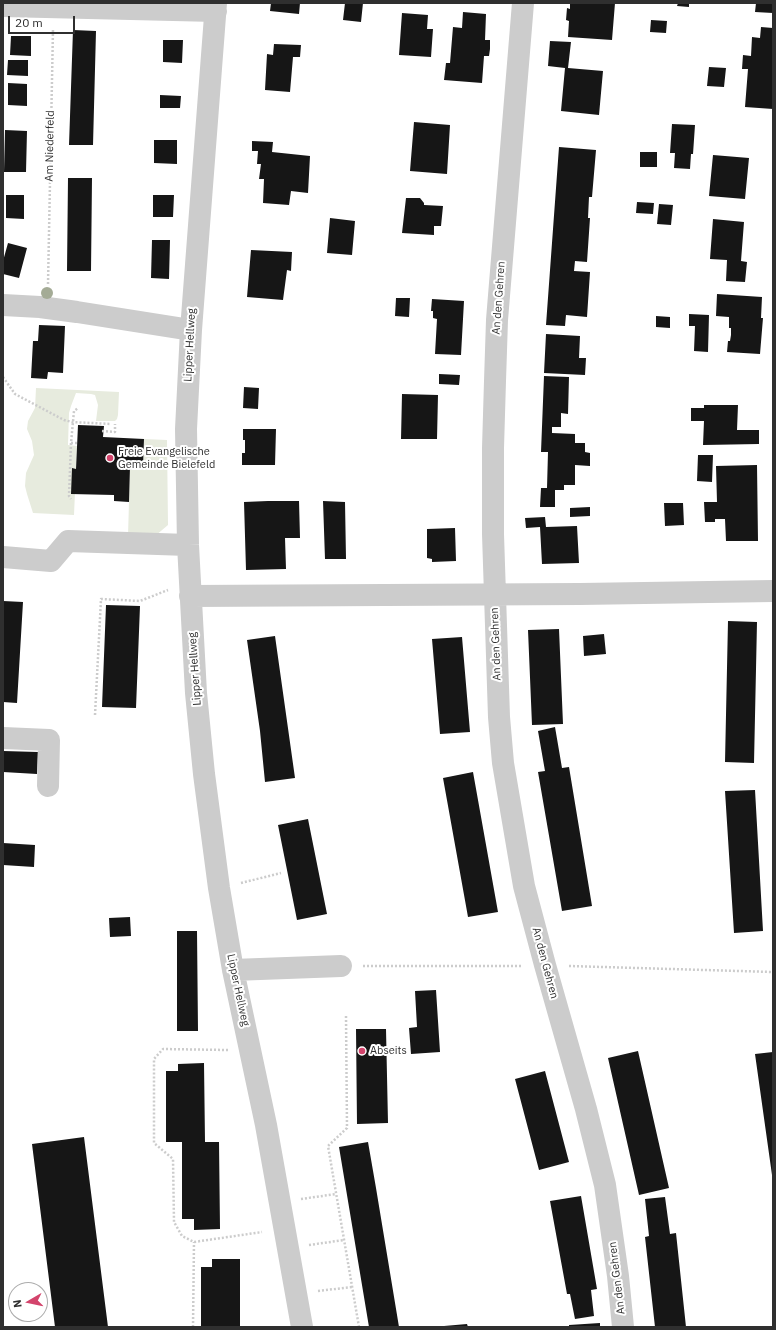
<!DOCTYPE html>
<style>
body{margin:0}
#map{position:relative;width:776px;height:1330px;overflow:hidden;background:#fff;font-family:"IBM Plex Sans",sans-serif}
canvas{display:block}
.frame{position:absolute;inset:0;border:4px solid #2f2f2f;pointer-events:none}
.north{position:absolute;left:8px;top:1282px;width:40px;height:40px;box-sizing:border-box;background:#fff;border:1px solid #acacac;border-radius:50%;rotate:261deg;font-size:11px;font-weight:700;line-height:16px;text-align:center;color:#2f2f2f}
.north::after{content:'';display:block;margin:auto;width:14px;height:18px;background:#d3446c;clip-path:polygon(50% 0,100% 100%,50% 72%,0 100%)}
.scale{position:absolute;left:8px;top:16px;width:67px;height:18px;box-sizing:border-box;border:2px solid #2f2f2f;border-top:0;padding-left:5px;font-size:12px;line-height:14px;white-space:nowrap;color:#2f2f2f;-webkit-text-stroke:3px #fff;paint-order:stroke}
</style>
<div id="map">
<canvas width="776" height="1330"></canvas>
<div class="frame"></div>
<div class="north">N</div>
<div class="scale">20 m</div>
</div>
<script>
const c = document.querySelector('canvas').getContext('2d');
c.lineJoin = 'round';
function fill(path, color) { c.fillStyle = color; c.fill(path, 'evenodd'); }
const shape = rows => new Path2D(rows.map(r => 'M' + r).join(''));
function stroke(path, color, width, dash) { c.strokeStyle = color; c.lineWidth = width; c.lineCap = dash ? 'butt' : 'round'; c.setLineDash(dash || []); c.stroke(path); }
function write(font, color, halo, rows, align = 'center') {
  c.font = font + ' "IBM Plex Sans",sans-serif'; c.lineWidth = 4; c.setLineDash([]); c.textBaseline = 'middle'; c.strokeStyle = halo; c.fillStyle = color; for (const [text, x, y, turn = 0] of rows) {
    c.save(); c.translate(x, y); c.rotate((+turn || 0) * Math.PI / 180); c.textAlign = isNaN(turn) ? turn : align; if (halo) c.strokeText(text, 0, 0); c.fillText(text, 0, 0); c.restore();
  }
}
fill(shape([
 [36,388,119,392,118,415,117,419,115,421,96,421,98,405,95,395,91,394,76,393,71,406,69,413,68,445,77,446,74,515,33,513,27,494,25,486,26,473,34,455,32,441,27,429,28,421,35,408],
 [144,439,167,440,168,525,155,536,128,536,130,467,143,467]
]), '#e7ebde');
fill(shape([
 [271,3,300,3,299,14,270,11],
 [345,3,363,3,361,22,343,20],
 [570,3,615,3,612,40,568,37,569,21,566,20,567,8,570,9],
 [678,3,689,3,689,7,677,6],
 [756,3,773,3,773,13,755,12],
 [463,12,486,14,485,40,490,40,490,49,489,56,484,56,482,83,444,80,446,63,450,63,453,27,462,28],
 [402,13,428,15,427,29,433,29,431,57,399,55],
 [651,20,667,21,666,33,650,32],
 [761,27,773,28,773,109,745,107,748,69,742,69,743,55,751,56,752,37,760,38],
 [73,30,96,31,93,145,69,145],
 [11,36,31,36,31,56,10,55],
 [163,40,183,40,182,63,163,62],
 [550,41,571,42,568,68,603,71,599,115,561,111,565,68,548,66],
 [274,44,301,45,300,57,293,57,290,92,265,90,267,54,273,55],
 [8,60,28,60,28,76,7,75],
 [709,67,726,68,724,87,707,86],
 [8,83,27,84,27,106,8,105],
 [160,95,181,96,180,108,160,108],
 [414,122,450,125,447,174,410,171],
 [672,124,695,125,693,154,691,154,690,169,674,168,675,153,670,153],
 [5,130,27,131,26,172,4,172],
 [154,140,177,140,177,164,154,163],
 [252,141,273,142,272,152,310,156,308,193,291,191,289,205,263,203,264,179,259,179,261,164,257,164,258,151,252,151],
 [559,147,596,150,592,197,589,197,588,218,590,218,587,262,575,261,574,271,590,272,587,317,566,315,565,326,546,325],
 [640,152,657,152,657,167,640,167],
 [713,155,749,158,745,199,709,196],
 [68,178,92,178,91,271,67,271],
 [6,195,24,195,24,219,6,218],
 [153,195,174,195,173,217,153,217],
 [406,198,420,198,424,203,424,205,443,206,441,226,434,226,434,235,402,233],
 [637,202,654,203,653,214,636,213],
 [659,204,673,205,671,225,657,224],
 [330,218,355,221,352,255,327,253],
 [713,219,744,222,741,261,747,262,745,282,726,281,727,260,710,259],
 [152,240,170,240,169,279,151,278],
 [8,243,27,248,19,278,3,274,3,261],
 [251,250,292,252,291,271,287,270,283,300,247,297],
 [717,294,762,297,761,318,763,318,760,354,727,352,728,341,730,341,731,335,731,328,729,328,729,317,716,316],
 [396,298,410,298,409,317,395,316],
 [432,299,464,301,461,355,435,354,437,319,433,318,433,311,431,311],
 [689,314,709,315,708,352,694,351,695,326,689,326],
 [656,316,670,317,670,328,656,327],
 [39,325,65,326,63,373,48,372,47,379,31,378,33,341,38,341],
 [546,334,580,336,579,358,586,358,585,375,544,373],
 [439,374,460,375,459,385,439,384],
 [544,376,569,377,568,414,561,413,561,427,552,427,552,433,575,434,575,443,585,443,585,452,590,453,590,466,575,465,575,485,564,485,564,490,555,490,555,507,540,507,541,488,547,488,548,452,541,452],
 [244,387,259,388,258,409,243,408],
 [402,394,438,395,437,439,401,439],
 [704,405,738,405,737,430,759,430,759,444,703,445,704,421,691,421,691,408,704,408],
 [78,425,104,426,103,437,144,439,143,467,130,467,129,502,114,501,114,495,71,494,72,468,76,469],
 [243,429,276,429,275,465,242,465,242,453,245,453,245,440,243,440],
 [698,455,713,455,712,482,697,481],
 [757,465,758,541,726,541,725,519,715,519,715,522,705,522,704,502,717,502,716,466],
 [268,501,299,501,300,538,285,538,286,569,246,570,244,502],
 [323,501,345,502,346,559,325,559],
 [664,503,683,503,684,525,665,526],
 [590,507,590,516,570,517,570,508],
 [545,517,546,527,577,526,579,563,542,564,540,527,526,528,525,518],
 [455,528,456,561,432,562,432,559,427,558,427,529],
 [3,601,23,602,17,703,3,702],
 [106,605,140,606,136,708,102,707],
 [728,621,757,622,754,763,725,762],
 [559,629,563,724,532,725,528,630],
 [604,634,606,654,584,656,583,636],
 [275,636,295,778,265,782,260,731,247,640],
 [462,637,470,732,440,734,432,639],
 [555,727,562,768,569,767,592,906,562,911,538,772,545,771,538,731],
 [3,751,38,752,37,774,3,772],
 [473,772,498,912,468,917,443,778],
 [755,790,763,931,734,933,725,791],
 [308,819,327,914,297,920,278,825],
 [3,843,35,845,34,867,3,865],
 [130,917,131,936,110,937,109,918],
 [177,931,197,931,198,1031,177,1031],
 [436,990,440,1052,411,1054,409,1028,417,1027,415,991],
 [356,1029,386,1029,388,1123,357,1124],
 [638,1051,669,1188,639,1195,608,1058],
 [773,1052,773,1175,772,1175,755,1054],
 [204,1063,205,1142,219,1142,220,1229,194,1230,194,1219,182,1219,182,1142,166,1142,166,1071,178,1071,178,1064],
 [545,1071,569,1162,539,1170,515,1079],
 [84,1137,108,1327,55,1327,32,1144],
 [368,1142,376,1188,399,1327,369,1327,339,1147],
 [581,1196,597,1289,591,1290,594,1316,575,1319,570,1294,567,1294,550,1201],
 [665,1197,670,1234,676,1233,686,1327,655,1327,645,1237,649,1236,645,1199],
 [212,1259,240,1259,240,1327,201,1327,201,1267,212,1267],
 [600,1323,600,1327,569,1327,569,1325],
 [467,1324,468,1327,444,1327,444,1326]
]), '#161616');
stroke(shape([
 [48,284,53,29],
 [3,377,15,394,64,420,72,422,111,424],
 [102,431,115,432,115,424],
 [71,443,69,496,71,499],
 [77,443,71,443,74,411,78,408],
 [95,715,101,599,140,601,168,590],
 [241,883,281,873],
 [363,966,522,966],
 [569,966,773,972],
 [346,1016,347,1128,328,1146,359,1327],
 [228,1050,163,1049,154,1059,154,1143,173,1159,174,1222,182,1236,194,1242,262,1232],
 [301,1199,336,1194],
 [309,1245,344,1240],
 [318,1291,352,1287],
 [193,1327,194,1242]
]), '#ccc', 2.5, [2, 2]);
stroke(shape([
 [216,3,191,330,186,429,188,545,196,693,204,774,219,888,233,970,266,1125,302,1327],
 [523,3,497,320,495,381,493,448,493,534,499,717,503,763,524,886,545,965,586,1109,605,1185,618,1276,623,1327],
 [3,6,216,11],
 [3,305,40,307,77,312,191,330],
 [3,557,51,561,68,541,188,545],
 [190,596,580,594,773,591],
 [3,738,49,740,48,786],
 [233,970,341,966]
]), '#ccc', 22);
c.fillStyle = '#a4ab96';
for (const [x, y] of [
 [47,293]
]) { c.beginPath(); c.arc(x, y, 6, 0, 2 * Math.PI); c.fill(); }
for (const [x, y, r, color] of [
 [110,458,4,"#d3446c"],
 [362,1051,4,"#d3446c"]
]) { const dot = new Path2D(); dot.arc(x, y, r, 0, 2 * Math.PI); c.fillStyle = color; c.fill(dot); stroke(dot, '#fff', 1.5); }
write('11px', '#2f2f2f', '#fff', [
 ["Am Niederfeld",50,146,-89],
 ["An den Gehren",499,298,-86],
 ["Lipper Hellweg",190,345,-87],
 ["An den Gehren",496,644,-92],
 ["Lipper Hellweg",195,669,-94],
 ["An den Gehren",545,963,75],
 ["Lipper Hellweg",238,990,78],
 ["An den Gehren",617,1278,-97]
]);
write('11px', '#2f2f2f', '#fff', [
 ["Freie Evangelische",118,452],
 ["Gemeinde Bielefeld",118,465],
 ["Abseits",370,1051]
], 'left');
</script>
